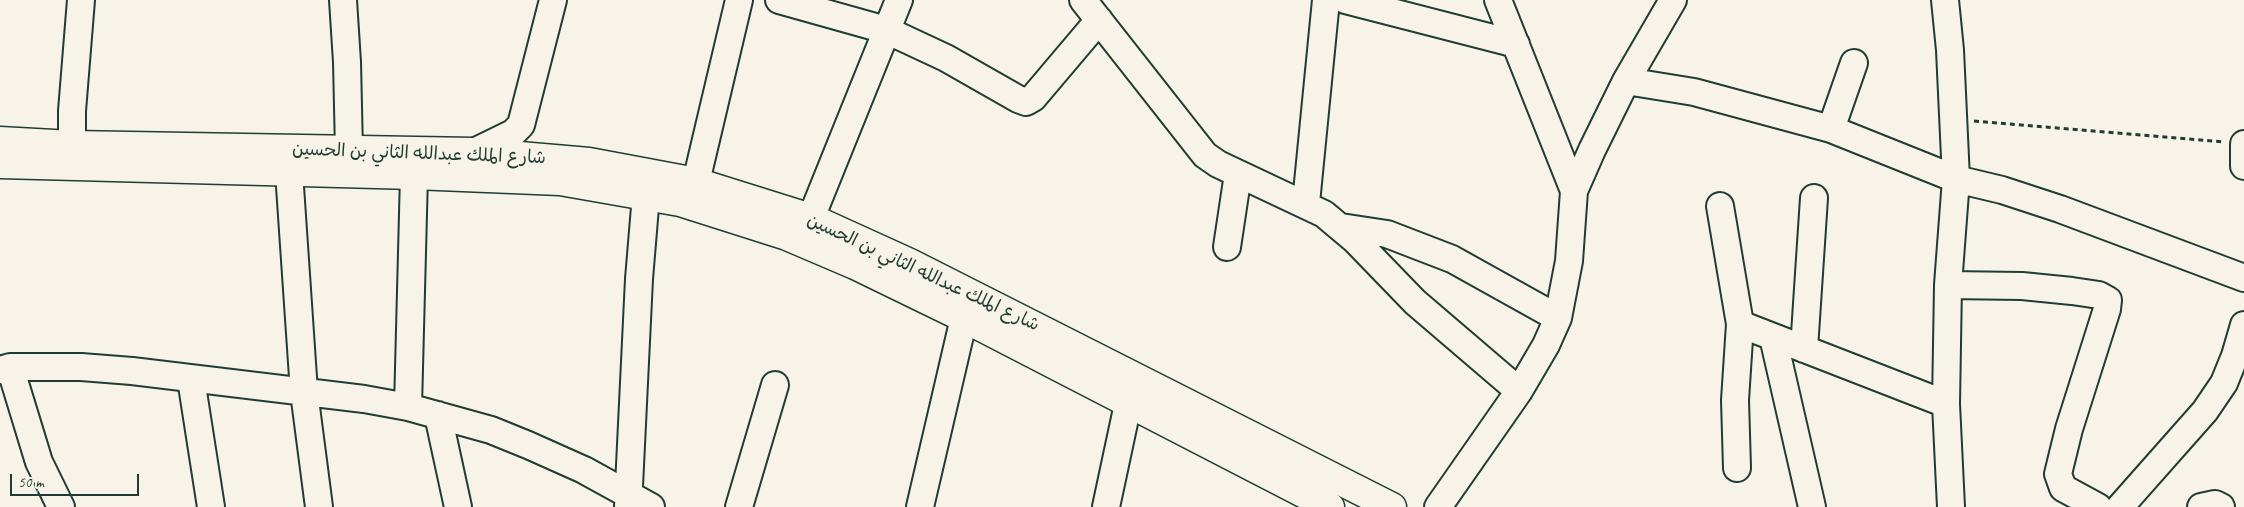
<!DOCTYPE html>
<meta charset="utf-8">
<style>
body{margin:0}
#map{position:relative;width:2244px;height:507px;overflow:hidden;background:#f7f3e8;font-family:Caveat,sans-serif}
canvas{display:block}
.scale{position:absolute;left:10px;top:474px;width:129px;height:22px;box-sizing:border-box;border:2px solid #1f3d34;border-top:0;padding-left:6px;font-size:15px;line-height:18px;white-space:nowrap;color:#1f3d34;-webkit-text-stroke:4px #f7f3e8;paint-order:stroke}
</style>
<div id="map">
<canvas width="2244" height="507"></canvas>
<div class="scale">50 m</div>
</div>
<script>
const c = document.querySelector('canvas').getContext('2d');
c.lineJoin = 'round';
const shape = rows => new Path2D(rows.map(r => 'M' + r).join(''));
function stroke(path, color, width, dash) { c.strokeStyle = color; c.lineWidth = width; c.lineCap = dash ? 'butt' : 'round'; c.setLineDash(dash || []); c.stroke(path); }
function write(font, color, halo, rows, align = 'center') {
  c.font = font + ' Caveat,"Playpen Sans Arabic",sans-serif'; c.lineWidth = 4.5; c.setLineDash([]); c.textBaseline = 'middle'; c.strokeStyle = halo; c.fillStyle = color; for (const [text, x, y, turn = 0] of rows) {
    c.save(); c.translate(x, y); c.rotate((+turn || 0) * Math.PI / 180); c.textAlign = isNaN(turn) ? turn : align; if (halo) c.strokeText(text, 0, 0); c.fillText(text, 0, 0); c.restore();
  }
}
const minor = shape([
 [343,0,347,62,349,151],
 [779,0,886,30,946,58,1018,99,1026,102,1033,98,1099,20],
 [1083,0,1205,155,1218,164,1324,214,1355,240,1415,302,1519,391],
 [1345,0,1516,44],
 [1945,0,1950,50,1956,179,1948,285,1946,404,1951,507],
 [1626,81,1694,92,1831,129,1956,179,2002,190,2060,209,2244,278],
 [1831,129,1854,63],
 [2244,144,2244,166],
 [72,145,72,111,81,0],
 [474,152,513,133,521,125,553,0],
 [289,172,304,392,319,507],
 [696,182,739,0],
 [1574,191,1592,150,1626,81,1673,0],
 [1306,203,1326,0],
 [1720,206,1740,324,1735,400,1737,468],
 [811,218,899,0],
 [1341,227,1387,234,1452,259,1558,318],
 [1227,247,1238,174],
 [1948,285,2022,286,2072,291,2099,295,2108,300,2107,309,2069,429,2058,474,2063,488,2098,507],
 [1740,324,1946,404],
 [1773,337,1812,507],
 [1804,349,1814,198],
 [10,367,39,462,61,507],
 [0,370,10,367,81,367,132,371,364,399,408,407,491,430,528,445,584,470,651,507],
 [191,379,211,507],
 [408,407,414,175],
 [438,415,458,507],
 [628,507,639,279,646,195],
 [739,507,775,385],
 [920,507,964,318],
 [1106,507,1128,404],
 [1438,507,1519,391,1546,345,1558,318,1569,261,1574,191,1498,0],
 [2120,507,2205,411,2224,383,2235,356,2244,325],
 [2201,507,2215,504,2221,507]
]);
const major = shape([
 [0,141,72,145,474,152,589,162,696,182,811,218,910,263,1392,507],
 [0,164,414,175,560,181,680,202,787,236,855,265,964,318,1330,507]
]);
stroke(minor, '#1f3d34', 30);
stroke(major, '#1f3d34', 31);
stroke(shape([
 [1974,121,2225,142]
]), '#1f3d34', 3, [5, 4]);
stroke(minor, '#f7f3e8', 26);
stroke(major, '#f7f3e8', 28);
write('18px', '#1f3d34', '#f7f3e8', [
 ["شارع الملك عبدالله الثاني بن الحسين",419,154,2],
 ["شارع الملك عبدالله الثاني بن الحسين",923,273,25]
]);
</script>
